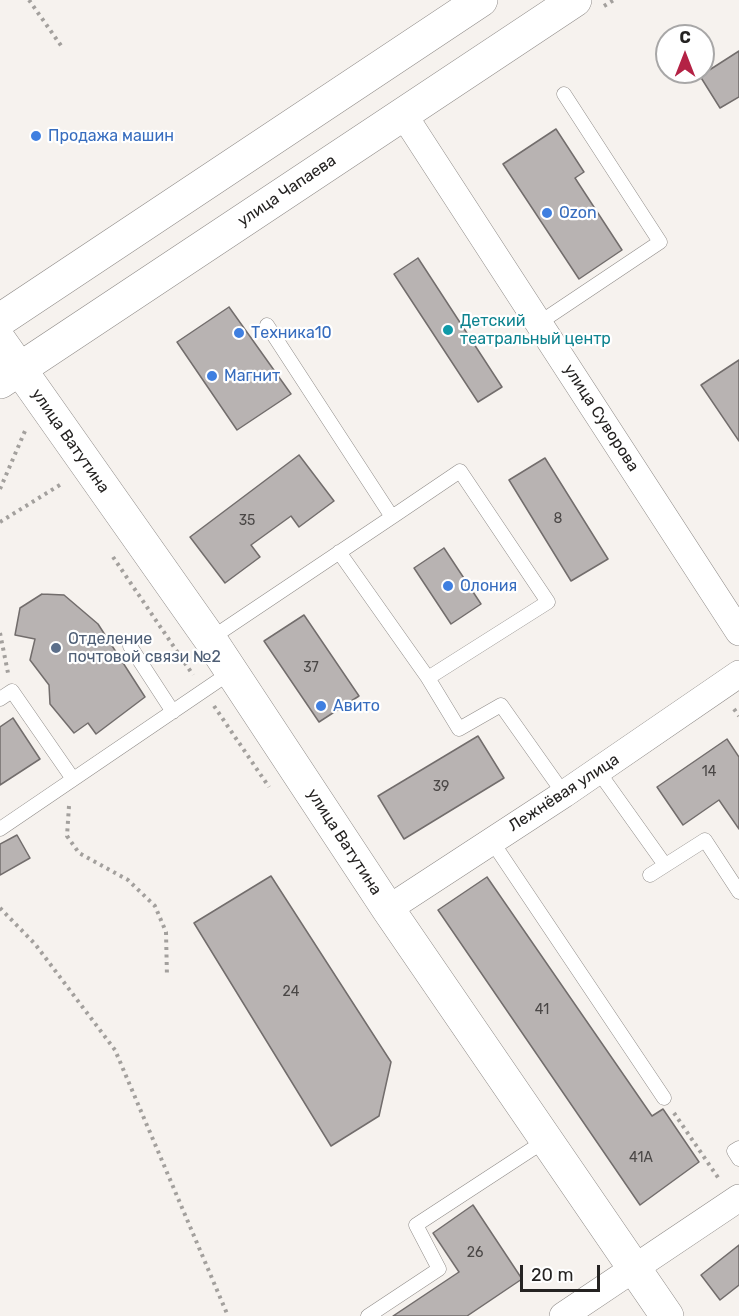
<!DOCTYPE html>
<meta charset="utf-8">
<style>
body{margin:0}
#map{position:relative;width:739px;height:1316px;overflow:hidden;background:#f6f2ee;font-family:Rubik,sans-serif}
canvas{display:block}
.north{position:absolute;left:655px;top:24px;width:60px;height:60px;box-sizing:border-box;background:#fff;border:2px solid #a8a7a7;border-radius:50%;rotate:0deg;font-size:16px;font-weight:700;line-height:24px;text-align:center;color:#252322}
.north::after{content:'';display:block;margin:auto;width:21px;height:27px;background:#b42245;clip-path:polygon(50% 0,100% 100%,50% 72%,0 100%)}
.scale{position:absolute;left:520px;top:1265px;width:80px;height:27px;box-sizing:border-box;border:3px solid #252322;border-top:0;padding-left:8px;font-size:18px;line-height:21px;white-space:nowrap;color:#252322;-webkit-text-stroke:4px #fff;paint-order:stroke}
</style>
<div id="map">
<canvas width="739" height="1316"></canvas>
<div class="north">С</div>
<div class="scale">20 m</div>
</div>
<script>
const c = document.querySelector('canvas').getContext('2d');
c.lineJoin = 'round';
function fill(path, color) { c.fillStyle = color; c.fill(path, 'evenodd'); }
const shape = rows => new Path2D(rows.map(r => 'M' + r).join(''));
function stroke(path, color, width, dash) { c.strokeStyle = color; c.lineWidth = width; c.lineCap = dash ? 'butt' : 'round'; c.setLineDash(dash || []); c.stroke(path); }
function write(font, color, halo, rows, align = 'center') {
  c.font = font + ' Rubik,sans-serif'; c.lineWidth = 4.5; c.setLineDash([]); c.textBaseline = 'middle'; c.strokeStyle = halo; c.fillStyle = color; for (const [text, x, y, turn = 0] of rows) {
    c.save(); c.translate(x, y); c.rotate((+turn || 0) * Math.PI / 180); c.textAlign = isNaN(turn) ? turn : align; if (halo) c.strokeText(text, 0, 0); c.fillText(text, 0, 0); c.restore();
  }
}
const building = shape([
 [739,51,739,97,720,108,700,76,739,51],
 [556,129,584,172,575,178,622,250,579,279,503,164,556,129],
 [418,258,502,387,478,402,394,274,418,258],
 [229,307,291,394,237,430,177,342,229,307],
 [739,360,739,441,701,385,739,360],
 [299,455,334,501,299,527,291,516,251,545,260,557,225,583,190,537,299,455],
 [545,458,608,559,571,581,509,480,545,458],
 [444,548,481,604,451,624,414,568,444,548],
 [42,594,64,595,98,624,145,697,96,734,88,723,74,733,50,704,49,685,30,660,35,639,15,635,20,608,42,594],
 [304,615,359,696,319,722,264,641,304,615],
 [13,718,40,759,0,785,0,727,13,718],
 [478,736,504,778,404,839,378,796,478,736],
 [727,739,739,757,739,829,719,800,683,825,657,787,727,739],
 [17,835,30,858,0,875,0,844,17,835],
 [271,876,391,1062,379,1116,331,1146,194,923,271,876],
 [487,877,652,1116,663,1109,699,1162,640,1205,438,910,487,877],
 [473,1205,522,1279,467,1316,393,1316,459,1272,433,1233,473,1205],
 [739,1245,739,1285,720,1300,701,1275,739,1245]
]);
fill(building, '#b8b3b2');
stroke(building, '#726d6c', 1.5);
const service = shape([
 [539,323,660,242,564,94],
 [339,552,428,678,548,602,460,471,392,517],
 [210,639,392,517,267,325],
 [130,646,173,712],
 [428,678,459,729,501,705,564,794],
 [0,699,12,691,73,779],
 [598,771,665,865],
 [0,829,231,672],
 [491,840,664,1098],
 [650,875,705,840,739,892],
 [739,1148,734,1151,739,1159],
 [368,1316,439,1269,416,1225,546,1140]
]);
const minor = shape([
 [403,114,739,632],
 [388,909,564,794,739,674],
 [563,1316,739,1198]
]);
const secondary = shape([
 [0,341,210,639,388,909,667,1316]
]);
const primary = shape([
 [0,320,481,0],
 [0,382,575,0]
]);
stroke(service, '#8f8b88', 15);
stroke(minor, '#8f8b88', 28);
stroke(secondary, '#8f8b88', 34);
stroke(primary, '#8f8b88', 34);
stroke(shape([
 [29,0,62,47],
 [604,6,614,0],
 [0,489,25,431],
 [0,522,63,483],
 [113,557,193,675],
 [0,633,8,673],
 [214,706,269,787],
 [734,709,739,716],
 [69,806,67,836,79,853,128,880,155,906,166,932,167,977],
 [0,908,35,944,115,1050,228,1316],
 [674,1113,719,1179]
]), '#a3a09d', 4, [3, 4.5]);
stroke(service, '#fff', 14);
stroke(minor, '#fff', 27);
stroke(secondary, '#fff', 33);
stroke(primary, '#fff', 33);
for (const [x, y, r, color] of [
 [36,136,6,"#3f7fe0"],
 [547,213,6,"#3f7fe0"],
 [448,330,6,"#0f9aa8"],
 [239,333,6,"#3f7fe0"],
 [212,376,6,"#3f7fe0"],
 [448,586,6,"#3f7fe0"],
 [56,648,6,"#5c6f8a"],
 [321,706,6,"#3f7fe0"]
]) { const dot = new Path2D(); dot.arc(x, y, r, 0, 2 * Math.PI); c.fillStyle = color; c.fill(dot); stroke(dot, '#fff', 2); }
write('14px', '#4a4746', null, [
 ["8",558,519],
 ["35",247,521],
 ["37",311,668],
 ["14",709,772],
 ["39",441,787],
 ["24",291,992],
 ["41",542,1010],
 ["41А",641,1158],
 ["26",475,1253]
]);
write('16px', '#366cbe', '#fff', [
 ["Продажа машин",48,136],
 ["Ozon",559,213],
 ["Техника10",251,333],
 ["Магнит",224,376],
 ["Олония",460,586],
 ["Авито",333,706]
], 'left');
write('16px', '#252322', '#fff', [
 ["улица Чапаева",287,191,-34],
 ["улица Суворова",601,418,57],
 ["улица Ватутина",70,441,55],
 ["Лежнёвая улица",564,793,-33],
 ["улица Ватутина",344,842,57]
]);
write('16px', '#0d838f', '#fff', [
 ["Детский",460,321],
 ["театральный центр",460,339]
], 'left');
write('16px', '#4e5e75', '#fff', [
 ["Отделение",68,639],
 ["почтовой связи №2",68,657]
], 'left');
</script>
